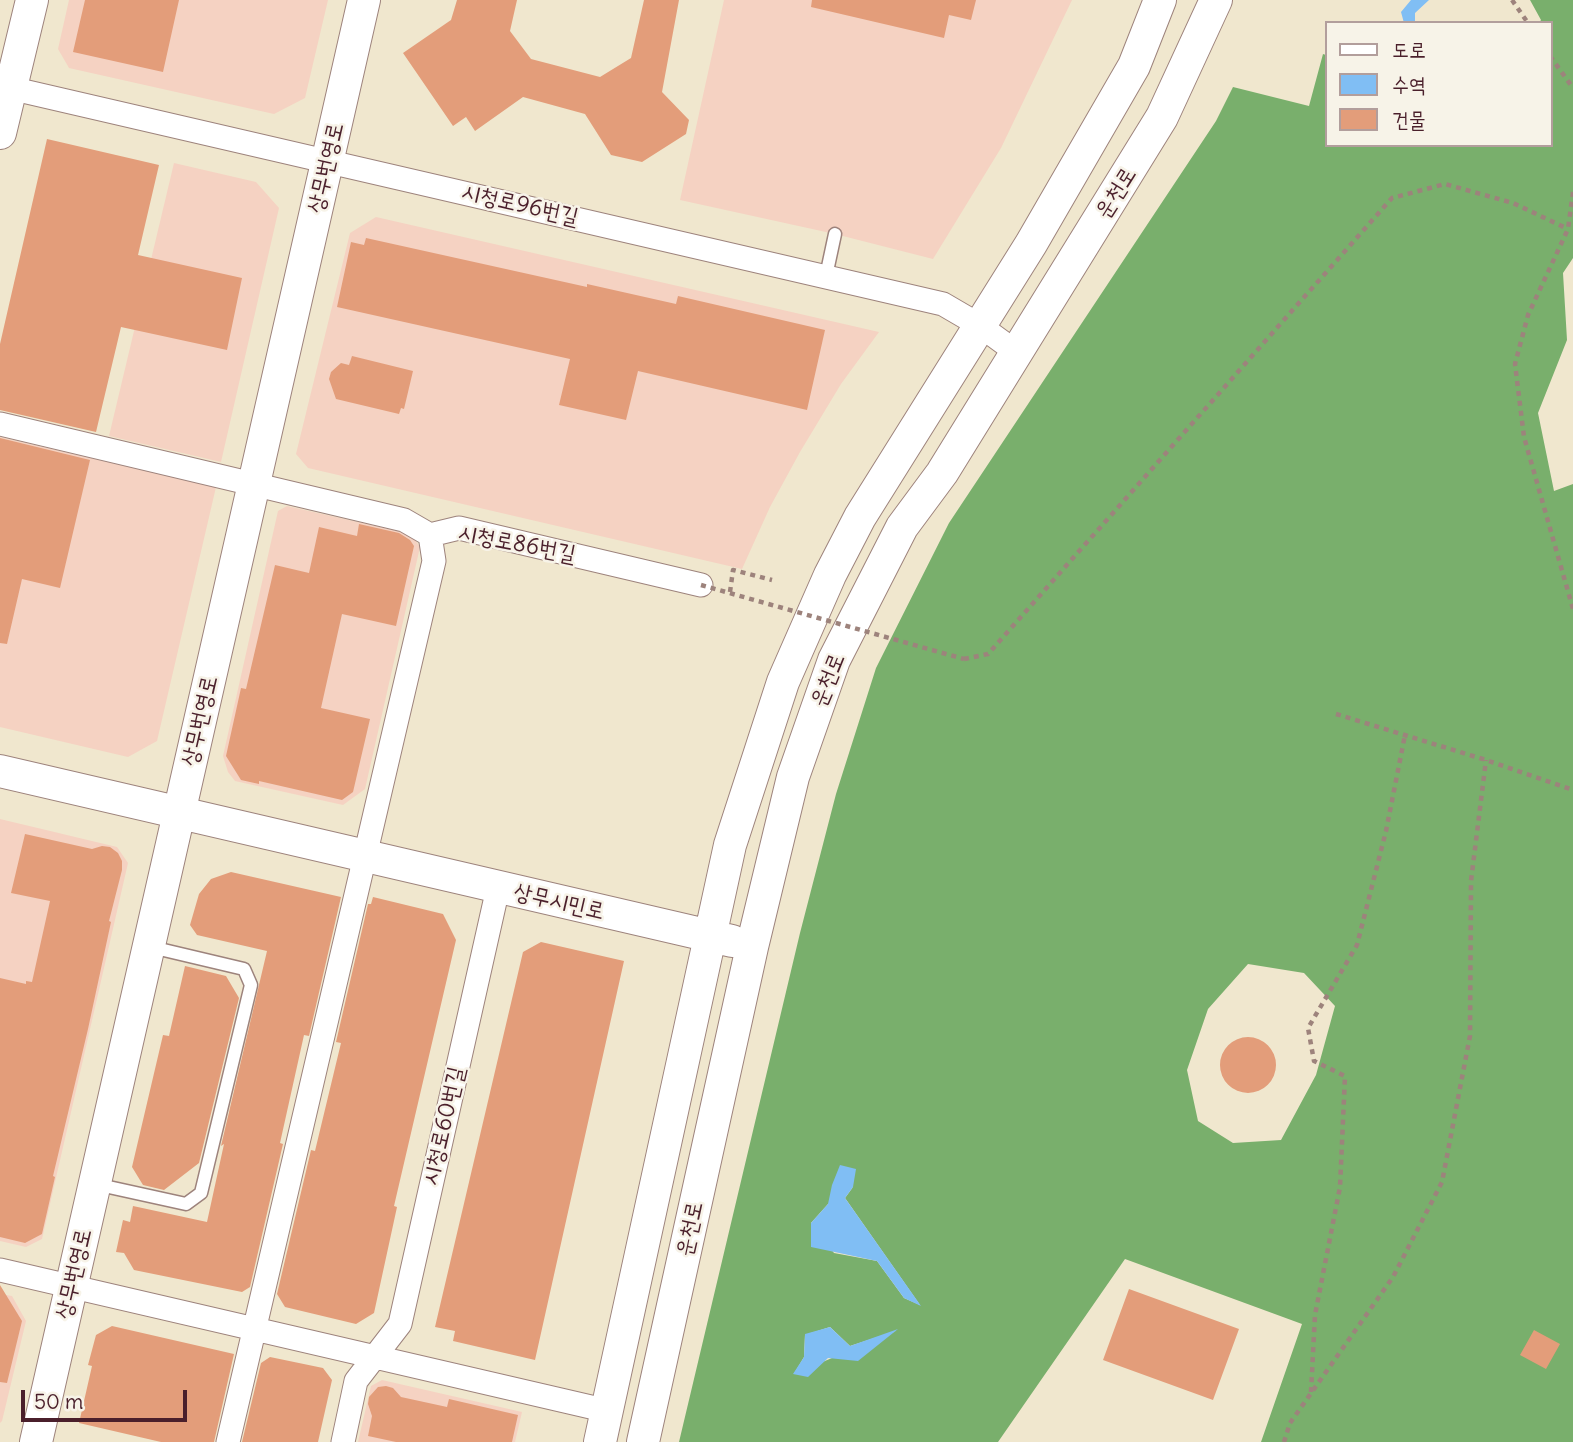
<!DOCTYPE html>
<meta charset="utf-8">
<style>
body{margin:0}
#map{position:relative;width:1573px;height:1442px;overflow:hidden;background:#f0e7ce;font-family:Delius,"Poor Story",sans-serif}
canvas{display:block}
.legend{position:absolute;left:1325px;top:21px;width:228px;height:126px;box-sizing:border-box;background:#f7f3e8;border:2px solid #b29e9c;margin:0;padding:9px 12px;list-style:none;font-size:21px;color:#4a1f2b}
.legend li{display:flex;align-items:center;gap:14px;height:35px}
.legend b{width:35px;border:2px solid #b29e9c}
.scale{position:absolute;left:21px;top:1390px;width:166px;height:32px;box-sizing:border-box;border:4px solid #4a1f2b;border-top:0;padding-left:9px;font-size:21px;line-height:24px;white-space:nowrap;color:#4a1f2b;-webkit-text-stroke:5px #f7f3e8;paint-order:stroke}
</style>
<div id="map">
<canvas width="1573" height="1442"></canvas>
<ul class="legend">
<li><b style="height:9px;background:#fff"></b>도로</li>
<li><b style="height:19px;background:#80bef4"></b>수역</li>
<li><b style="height:19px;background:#e39d7a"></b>건물</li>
</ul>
<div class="scale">50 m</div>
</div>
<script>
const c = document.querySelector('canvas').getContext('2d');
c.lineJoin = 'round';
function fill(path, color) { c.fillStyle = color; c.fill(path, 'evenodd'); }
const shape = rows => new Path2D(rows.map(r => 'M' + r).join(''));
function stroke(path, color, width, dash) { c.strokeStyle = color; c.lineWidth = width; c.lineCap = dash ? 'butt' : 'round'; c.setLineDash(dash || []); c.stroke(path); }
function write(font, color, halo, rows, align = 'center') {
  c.font = font + ' Delius,"Poor Story",sans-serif'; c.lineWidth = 5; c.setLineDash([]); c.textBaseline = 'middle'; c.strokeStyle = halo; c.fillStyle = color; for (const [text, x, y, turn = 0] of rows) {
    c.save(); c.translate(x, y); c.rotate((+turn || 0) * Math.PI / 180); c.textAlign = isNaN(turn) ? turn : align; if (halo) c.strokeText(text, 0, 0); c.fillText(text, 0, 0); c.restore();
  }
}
fill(shape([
 [69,0,328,0,305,98,274,114,69,68,58,49],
 [724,0,1072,0,1001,148,933,259,835,234,680,200],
 [174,163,256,182,279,208,221,462,109,436],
 [376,217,879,332,841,384,800,452,770,507,742,569,308,468,296,454,350,233],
 [0,437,216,487,157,741,128,757,0,727],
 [287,506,411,534,420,547,365,789,343,805,235,781,228,772,223,756,278,511],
 [0,819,117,847,128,863,42,1239,26,1247,0,1241],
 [0,1294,12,1296,26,1321,2,1421,0,1423],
 [382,1380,522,1412,515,1442,358,1442,371,1386]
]), '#f5d2c2');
fill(shape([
 [1530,0,1573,0,1573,258,1563,273,1567,340,1538,413,1554,491,1573,484,1573,1442,1261,1442,1302,1324,1125,1259,998,1442,679,1442,800,933,836,794,876,668,949,523,1216,121,1233,87,1309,106,1323,54,1326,55,1326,145,1550,145,1550,23,1539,23,1541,20],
 [1248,964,1304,973,1335,1006,1316,1075,1281,1140,1233,1143,1198,1121,1187,1070,1208,1009],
 [853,1187,845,1198,920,1305,904,1298,877,1261,834,1253,811,1223,828,1204],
 [830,1327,850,1346,896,1331,794,1374,804,1357,805,1335]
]), '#79af6c');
fill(shape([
 [1411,0,1429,0,1415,13,1415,23,1404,23,1401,12],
 [840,1165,856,1169,853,1187,845,1198,921,1306,904,1298,877,1261,811,1247,811,1223,828,1204,832,1185],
 [830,1327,850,1346,898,1329,858,1361,828,1358,808,1377,793,1374,804,1357,805,1334]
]), '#80bef4');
fill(shape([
 [85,0,179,0,163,72,73,52],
 [457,0,517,0,510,31,531,59,600,77,631,58,644,0,679,0,662,92,689,120,686,134,642,162,611,155,585,114,523,97,475,131,466,117,453,126,403,53,451,20],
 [812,0,976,0,971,20,949,15,944,38,811,7],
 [47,139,159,165,138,255,242,278,227,350,121,327,96,432,0,410,0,344],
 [366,238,587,287,587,284,676,304,678,296,825,330,807,410,638,371,626,420,559,405,570,359,337,307,351,242,364,245],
 [352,356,413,371,404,409,401,408,399,414,336,399,329,379,331,372,341,363,349,365],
 [0,438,90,460,60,588,22,579,7,644,0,643],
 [359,524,399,533,410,540,414,546,396,626,342,614,321,708,370,719,353,792,342,800,259,781,259,784,241,780,226,756,241,688,246,689,275,565,309,573,319,527,357,536],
 [25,834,92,849,102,846,110,847,118,853,122,861,122,870,109,921,111,922,88,1029,53,1176,55,1177,42,1234,25,1243,0,1237,0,978,26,984,26,981,32,982,50,901,11,893],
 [231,872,341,897,309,1036,304,1035,280,1143,283,1144,250,1287,242,1292,134,1270,124,1253,116,1252,123,1220,130,1222,133,1206,207,1222,224,1144,221,1146,267,951,197,935,190,925,199,894,211,879],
 [373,897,443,914,456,940,394,1206,397,1207,374,1313,356,1324,285,1307,277,1294,311,1150,315,1151,341,1043,336,1042,368,904,371,904],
 [541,942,624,961,535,1360,453,1341,455,1331,435,1327,523,952],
 [185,966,226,976,239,998,199,1163,164,1190,143,1185,132,1167,163,1035,169,1036],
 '1220 1065a28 28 0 1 1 56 0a28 28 0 1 1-56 0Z',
 [0,1285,22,1321,7,1383,0,1382],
 [1129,1289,1239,1329,1213,1400,1103,1360],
 [112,1326,234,1354,214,1442,161,1442,79,1423,92,1366,88,1365,96,1335],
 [1534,1330,1560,1344,1546,1369,1520,1355],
 [270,1357,323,1368,332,1380,318,1442,242,1442,261,1363],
 [386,1386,393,1388,401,1397,447,1407,449,1399,518,1415,512,1442,396,1442,368,1436,372,1416,368,1404,369,1397,378,1387]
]), '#e39d7a');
const lane = shape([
 [826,276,835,234],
 [95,1184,186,1204,201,1193,251,985,244,969,151,947]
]);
const street = shape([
 [10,88,943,304,979,325,1016,352],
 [0,424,404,520,430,535,459,528,701,585],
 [0,1270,608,1411],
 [228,1442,434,561,430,535],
 [343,1442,356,1381,400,1324,498,888]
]);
const secondary = shape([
 [0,133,32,0],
 [0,771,732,941],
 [36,1442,364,0],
 [600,1442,730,845,783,682,830,575,860,517,1031,244,1134,66,1160,0],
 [643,1442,752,947,793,777,834,660,902,527,942,473,1162,117,1216,0]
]);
stroke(lane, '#9d837c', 15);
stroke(street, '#9d837c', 25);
stroke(secondary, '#9d837c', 34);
stroke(shape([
 [1512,0,1528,23],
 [1550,56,1573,88],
 [1573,192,1568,229,1528,315,1515,364,1524,437,1573,609],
 [730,592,733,570,772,580],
 [964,659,988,654,1392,198,1445,184,1513,203,1568,229],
 [1336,714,1486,760,1573,790],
 [1311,1392,1315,1315,1340,1187,1345,1076,1314,1061,1308,1028,1357,945,1386,831,1405,735],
 [1284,1442,1290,1423,1393,1277,1442,1182,1470,1036,1471,881,1486,760]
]), '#9d837c', 4.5, [5, 5]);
stroke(lane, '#fff', 12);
stroke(street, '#fff', 23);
stroke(secondary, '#fff', 32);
stroke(shape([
 [701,585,964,659]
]), '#9d837c', 4.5, [5, 5]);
write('23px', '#4a1f2b', '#f7f3e8', [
 ["상무번영로",326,168,-77],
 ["운천로",1116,193,-58],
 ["시청로96번길",520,205,13],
 ["시청로86번길",517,544,11],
 ["운천로",828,680,-68],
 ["상무번영로",200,721,-77],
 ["상무시민로",559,902,13],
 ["시청로60번길",444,1126,-77],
 ["운천로",690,1229,-78],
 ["상무번영로",74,1274,-77]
]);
</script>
